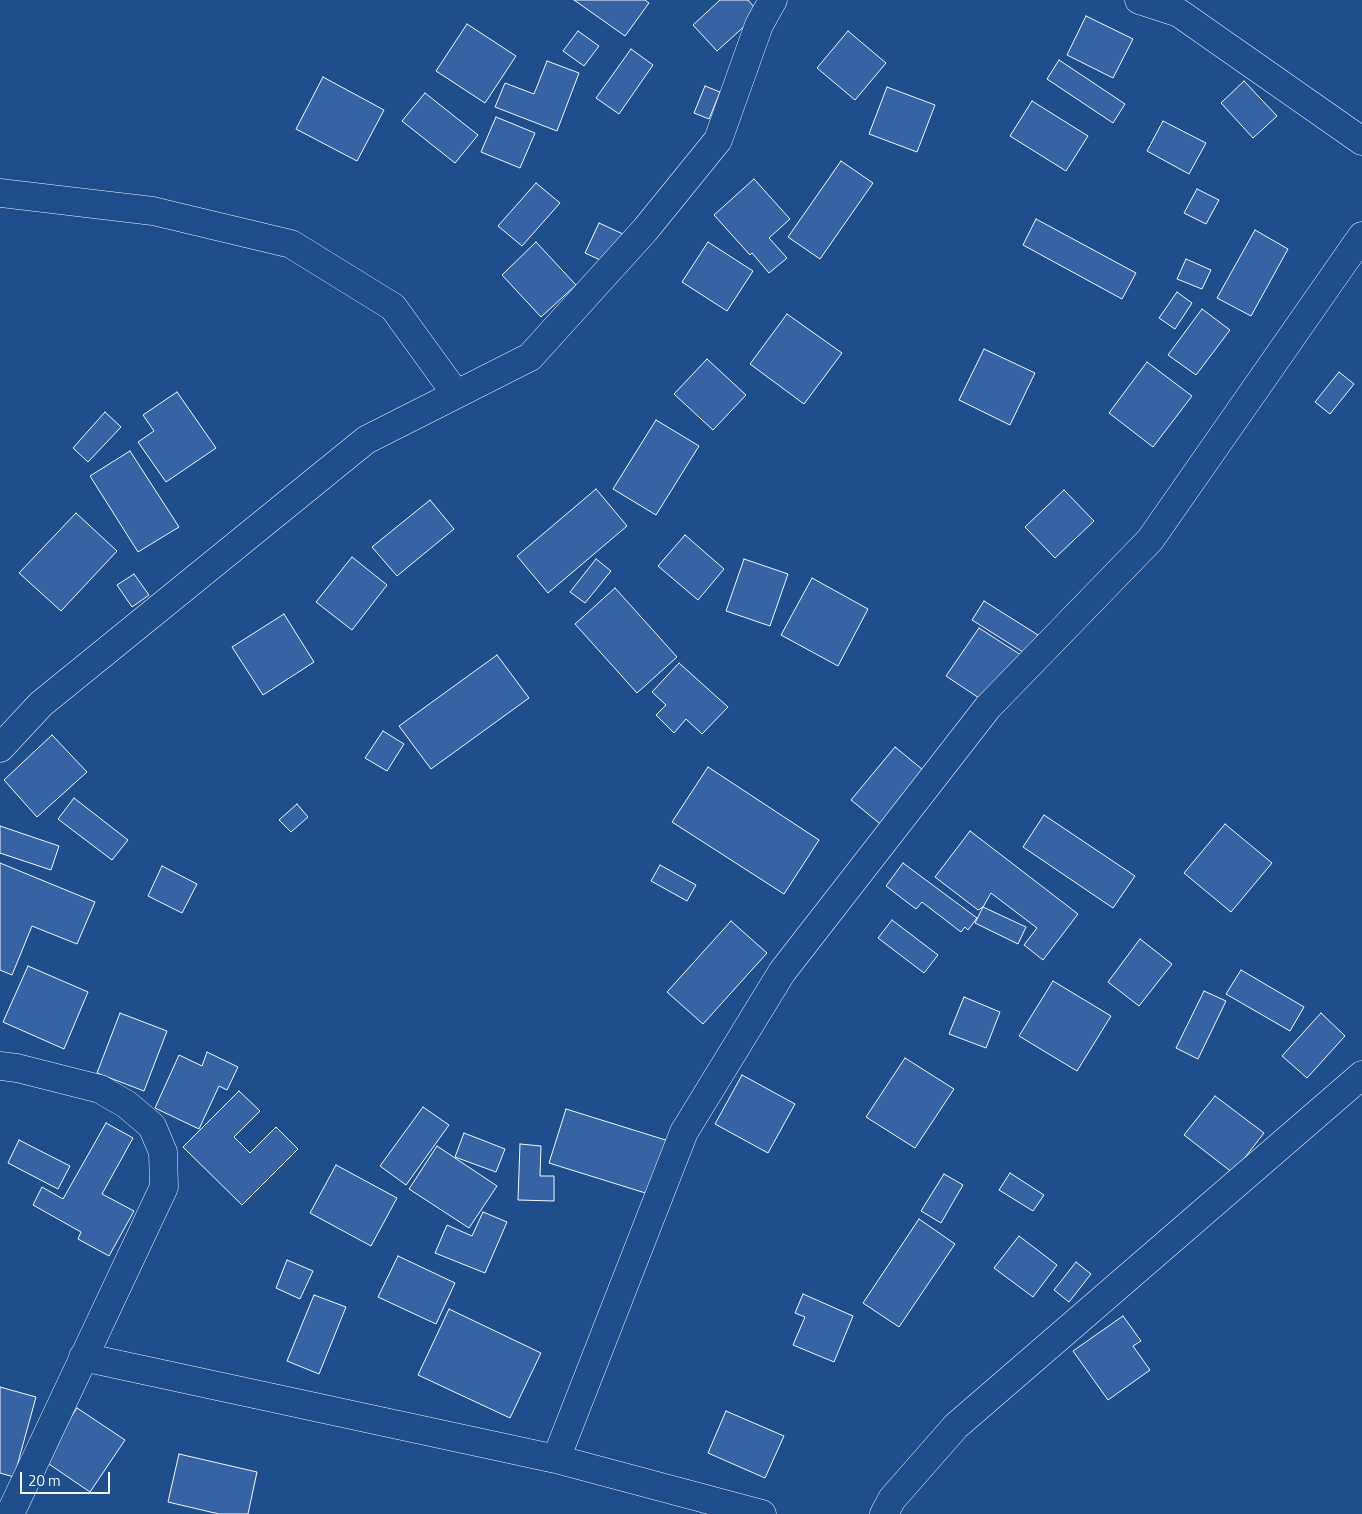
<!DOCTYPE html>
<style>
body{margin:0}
#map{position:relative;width:1362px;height:1514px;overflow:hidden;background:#1f4e8c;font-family:"Titillium Web",sans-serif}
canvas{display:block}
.scale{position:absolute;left:20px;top:1472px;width:90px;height:22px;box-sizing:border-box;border:2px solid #f2f6ff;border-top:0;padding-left:6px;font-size:15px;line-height:18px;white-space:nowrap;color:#f2f6ff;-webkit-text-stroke:4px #1f4e8c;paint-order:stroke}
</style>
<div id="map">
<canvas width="1362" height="1514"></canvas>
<div class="scale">20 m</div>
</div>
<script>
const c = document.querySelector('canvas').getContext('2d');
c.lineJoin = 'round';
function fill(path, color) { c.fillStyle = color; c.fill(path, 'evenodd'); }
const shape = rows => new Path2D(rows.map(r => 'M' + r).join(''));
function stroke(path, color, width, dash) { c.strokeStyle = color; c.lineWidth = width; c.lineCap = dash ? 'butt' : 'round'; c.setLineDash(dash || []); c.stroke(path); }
const building = shape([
 [574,0,645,0,649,3,625,36,574,0],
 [720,0,748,0,759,13,717,51,693,25,720,0],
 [1086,16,1133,39,1113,78,1067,55,1086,16],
 [467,24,516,56,485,103,436,71,467,24],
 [578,31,599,46,584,66,563,51,578,31],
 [848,31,886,63,855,100,817,68,848,31],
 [631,49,653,65,619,114,596,98,631,49],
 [1059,60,1125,104,1113,123,1047,79,1059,60],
 [547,61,579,73,557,131,495,107,505,83,534,94,547,61],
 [323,77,384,110,357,161,296,129,323,77],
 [1244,81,1277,116,1253,138,1221,103,1244,81],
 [705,86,720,92,709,119,694,113,705,86],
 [887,87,935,105,917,152,869,134,887,87],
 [425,93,478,135,455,163,402,121,425,93],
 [1032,101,1088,136,1066,171,1010,136,1032,101],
 [496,117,535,133,520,168,481,152,496,117],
 [1163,121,1206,143,1189,174,1147,151,1163,121],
 [841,161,873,183,820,259,788,237,841,161],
 [754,179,790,219,769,238,787,258,769,273,752,253,750,255,714,215,754,179],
 [536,183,560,203,522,246,498,226,536,183],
 [1197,189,1219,200,1206,224,1184,213,1197,189],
 [1036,219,1136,273,1122,299,1023,245,1036,219],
 [599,223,623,234,609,264,585,253,599,223],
 [1255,230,1288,249,1251,316,1217,298,1255,230],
 [536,242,576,285,541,317,502,275,536,242],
 [708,242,753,271,727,311,682,282,708,242],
 [1186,259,1211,270,1202,289,1177,279,1186,259],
 [1177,292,1192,303,1175,329,1159,318,1177,292],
 [1202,309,1230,330,1196,375,1168,355,1202,309],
 [787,314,842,353,804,404,750,364,787,314],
 [984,349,1035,373,1010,425,959,400,984,349],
 [707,359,746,395,713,430,674,394,707,359],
 [1147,362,1192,396,1153,447,1109,413,1147,362],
 [1339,372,1354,384,1330,414,1315,402,1339,372],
 [177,392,216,448,166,482,138,442,154,431,143,415,177,392],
 [105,412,121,427,88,462,73,448,105,412],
 [656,420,699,446,656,515,613,489,656,420],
 [130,451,179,527,138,552,90,476,130,451],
 [596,489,627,526,548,593,517,556,596,489],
 [1064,490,1094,521,1055,558,1025,527,1064,490],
 [430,500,454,529,397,576,372,547,430,500],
 [76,513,117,551,61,611,19,573,76,513],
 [685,535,724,569,698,600,658,566,685,535],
 [352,557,387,585,352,630,316,602,352,557],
 [596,559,611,571,585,603,570,592,596,559],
 [744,559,788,574,770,626,726,611,744,559],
 [134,574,149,595,132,607,117,585,134,574],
 [812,578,868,609,838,666,781,635,812,578],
 [615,588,677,657,637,693,575,624,615,588],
 [984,601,1038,635,1026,654,972,620,984,601],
 [284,614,314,662,263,695,232,647,284,614],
 [979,628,1021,655,988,704,946,676,979,628],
 [497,655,529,698,431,769,399,726,497,655],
 [679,663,728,707,702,734,686,719,674,733,656,715,666,705,652,692,679,663],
 [383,731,404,744,387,771,365,758,383,731],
 [52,735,87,772,37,817,4,780,52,735],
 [895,747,928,774,884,827,851,800,895,747],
 [708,767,819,840,784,894,672,822,708,767],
 [74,798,128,840,112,860,58,819,74,798],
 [297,804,308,817,291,832,279,820,297,804],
 [1044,815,1135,876,1113,908,1023,847,1044,815],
 [1225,824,1272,863,1231,912,1184,873,1225,824],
 [0,826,59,846,51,870,0,853,0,826],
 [970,831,1078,914,1043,960,1024,945,1037,928,991,893,983,907,978,910,935,877,970,831],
 [0,863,95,902,77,944,32,926,12,975,0,970,0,863],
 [903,863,977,918,968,930,965,927,961,932,922,902,916,909,886,886,903,863],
 [660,865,696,885,687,901,651,881,660,865],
 [162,866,197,884,182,913,148,896,162,866],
 [983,907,1026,927,1018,944,975,923,983,907],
 [892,920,938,955,924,973,878,938,892,920],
 [731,921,767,953,703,1024,667,992,731,921],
 [1140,939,1172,964,1139,1006,1108,982,1140,939],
 [28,966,88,992,64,1049,3,1022,28,966],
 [1241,970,1304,1007,1290,1031,1226,994,1241,970],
 [1053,981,1111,1016,1077,1071,1019,1036,1053,981],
 [1204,991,1226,1001,1198,1059,1176,1048,1204,991],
 [964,997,1000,1012,986,1048,949,1034,964,997],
 [120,1013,167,1031,144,1091,97,1073,120,1013],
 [1321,1013,1345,1036,1307,1078,1282,1056,1321,1013],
 [207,1052,238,1067,227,1090,219,1086,199,1129,155,1108,179,1055,202,1066,207,1052],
 [905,1058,954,1089,915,1148,866,1117,905,1058],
 [742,1075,795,1104,768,1153,715,1124,742,1075],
 [239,1091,260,1111,234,1137,250,1153,276,1127,298,1149,242,1205,183,1147,239,1091],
 [1215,1096,1264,1133,1233,1173,1184,1135,1215,1096],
 [423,1107,449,1125,406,1185,380,1166,423,1107],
 [566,1109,672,1142,655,1196,549,1163,566,1109],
 [106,1123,133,1138,102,1194,134,1211,109,1256,78,1239,81,1232,33,1205,42,1187,63,1199,106,1123],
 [464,1133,505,1149,496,1172,455,1157,464,1133],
 [19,1140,70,1166,58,1189,8,1163,19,1140],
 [520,1144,541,1146,540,1176,554,1176,554,1201,518,1200,520,1144],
 [437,1146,497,1186,469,1228,409,1189,437,1146],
 [336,1165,397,1198,371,1246,310,1213,336,1165],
 [1010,1173,1044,1195,1033,1211,999,1190,1010,1173],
 [944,1174,963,1185,941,1223,921,1211,944,1174],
 [483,1212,507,1222,485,1273,435,1253,447,1225,472,1236,483,1212],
 [919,1219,955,1244,899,1327,863,1303,919,1219],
 [1019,1236,1057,1265,1033,1297,994,1268,1019,1236],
 [398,1256,455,1283,436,1324,378,1297,398,1256],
 [287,1260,313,1271,300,1299,276,1288,287,1260],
 [1076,1262,1091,1274,1069,1302,1054,1290,1076,1262],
 [803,1294,853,1316,834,1362,793,1345,805,1317,795,1313,803,1294],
 [314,1295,346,1307,319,1374,287,1361,314,1295],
 [449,1309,541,1353,510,1418,418,1375,449,1309],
 [1123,1316,1141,1341,1133,1346,1150,1370,1108,1400,1073,1351,1123,1316],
 [0,1387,36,1397,14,1477,0,1473,0,1387],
 [77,1408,125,1440,90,1492,43,1460,77,1408],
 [726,1411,784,1436,765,1478,708,1453,726,1411],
 [179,1454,257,1472,248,1514,219,1514,168,1502,179,1454]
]);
fill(building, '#3563a3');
stroke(building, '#f2f6ff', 1);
const minor = shape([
 [1139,0,1179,13,1362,141],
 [0,193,153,211,291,244,393,307,456,394],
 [0,748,41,704,366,440,530,357,645,230,718,140,759,25,773,0],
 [0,1066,17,1068,100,1089,126,1104,152,1126,163,1152,164,1187,10,1514],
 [83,1357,556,1459,762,1514],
 [556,1459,684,1132,782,972,988,707,1150,540,1362,236],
 [884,1514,892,1499,956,1426,1362,1075]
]);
stroke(minor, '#f2f6ff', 29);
stroke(minor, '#1f4e8c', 28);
</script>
